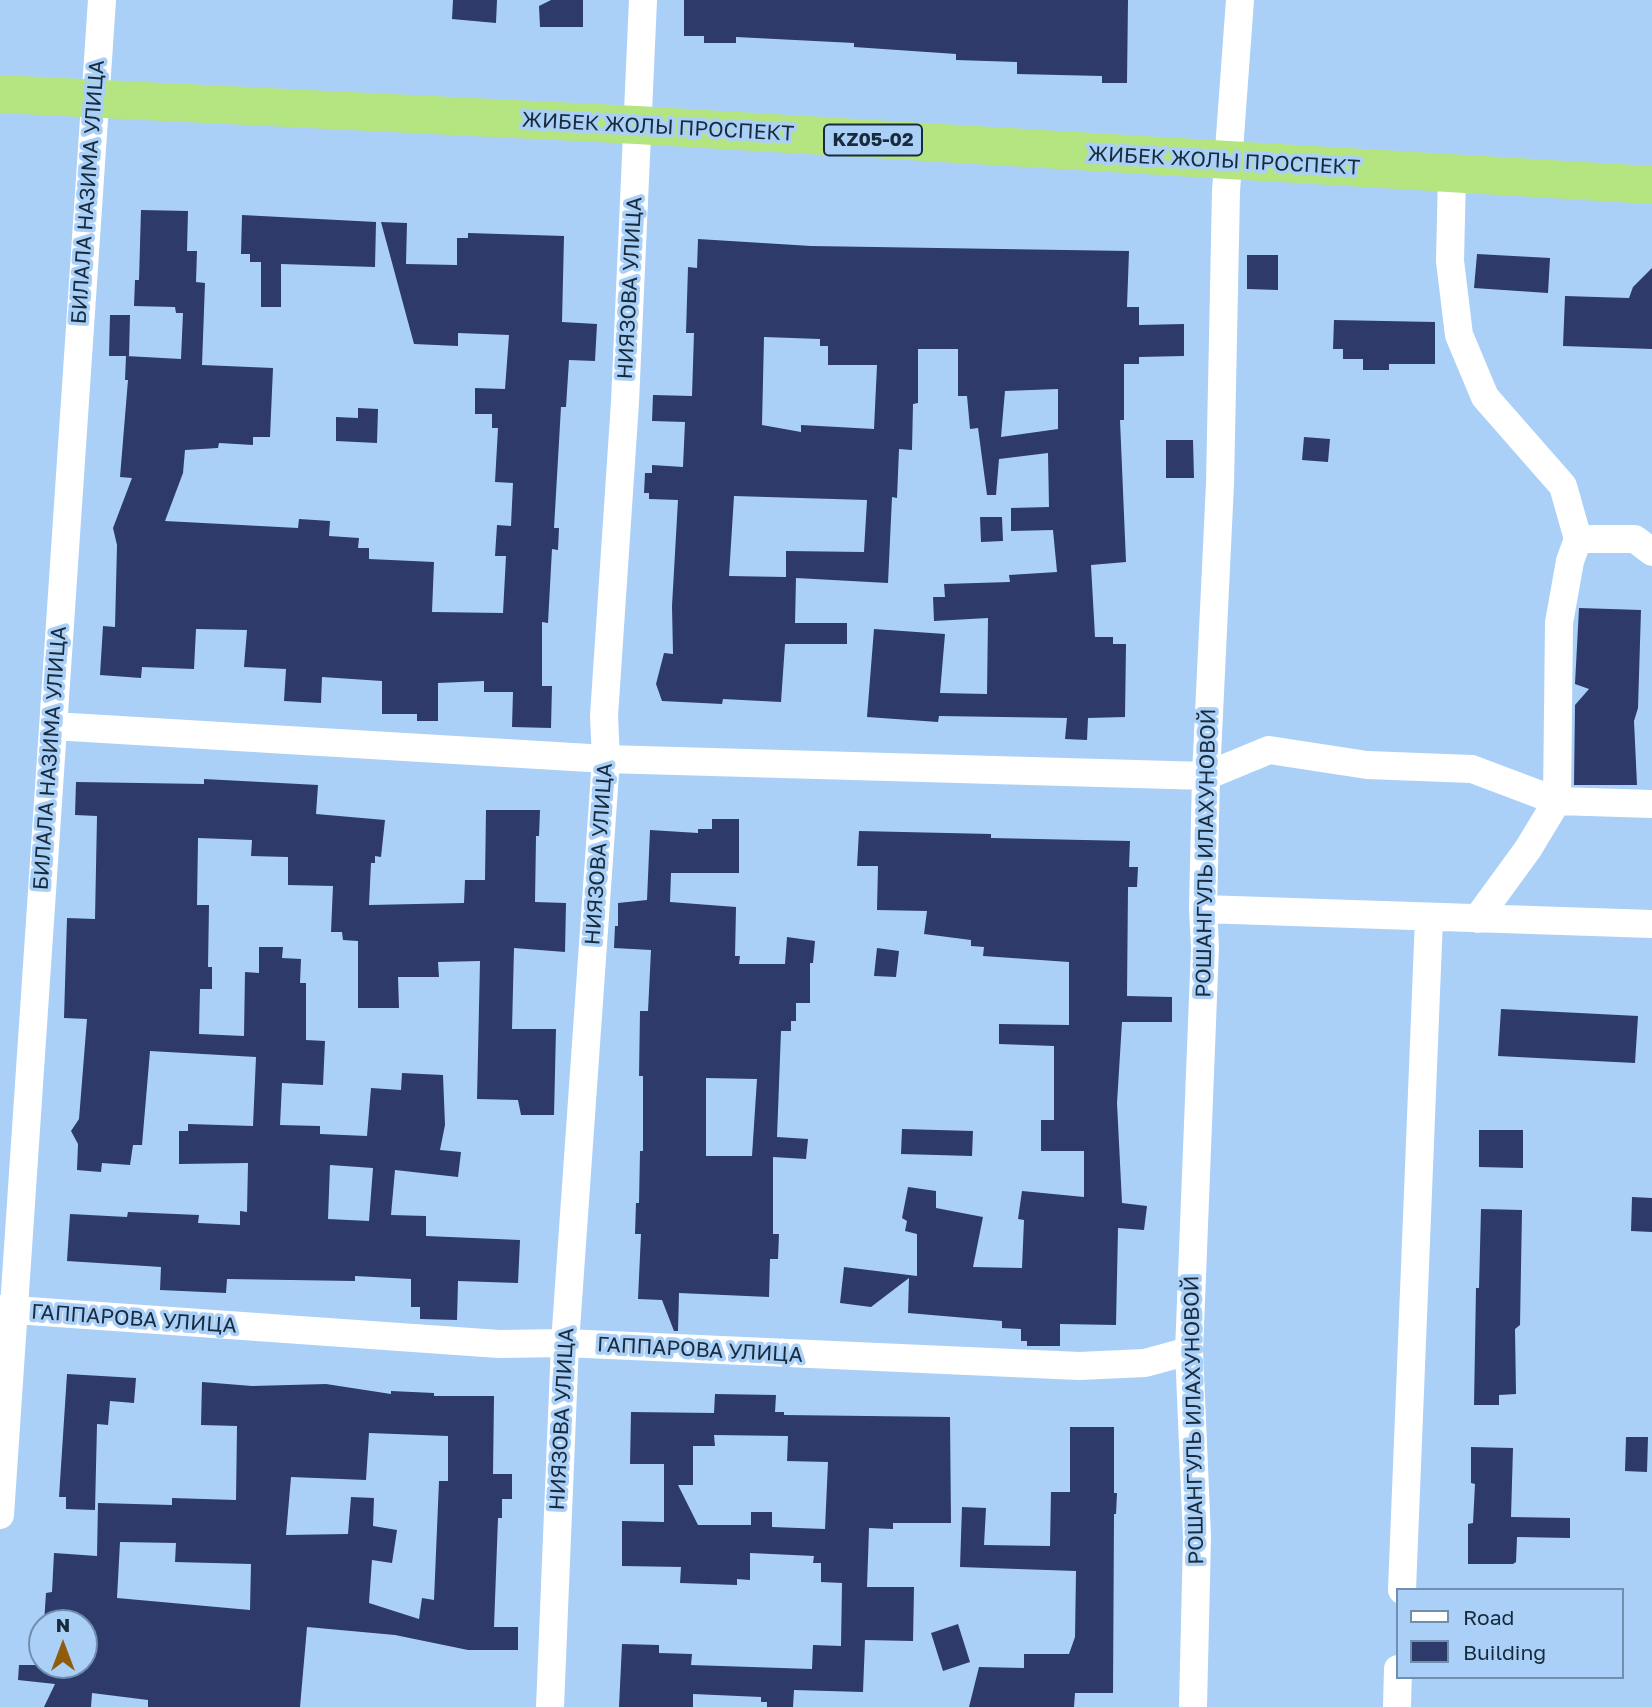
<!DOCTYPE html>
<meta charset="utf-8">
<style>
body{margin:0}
#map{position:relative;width:1652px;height:1707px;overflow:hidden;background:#abd0f8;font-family:"Golos Text",sans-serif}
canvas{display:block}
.legend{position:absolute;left:1396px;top:1588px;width:228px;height:91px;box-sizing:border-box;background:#abd0f8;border:2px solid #708ead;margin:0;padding:9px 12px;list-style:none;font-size:21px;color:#182b3d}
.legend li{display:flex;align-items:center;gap:14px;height:35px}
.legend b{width:35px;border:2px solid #708ead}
.north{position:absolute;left:28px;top:1609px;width:70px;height:70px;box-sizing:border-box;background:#abd0f8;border:2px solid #708ead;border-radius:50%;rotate:0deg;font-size:19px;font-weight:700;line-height:28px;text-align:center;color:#182b3d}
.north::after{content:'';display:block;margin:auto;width:24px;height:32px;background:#8f5c0c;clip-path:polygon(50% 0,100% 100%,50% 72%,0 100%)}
</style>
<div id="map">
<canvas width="1652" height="1707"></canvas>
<ul class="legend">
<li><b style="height:9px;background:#fff"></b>Road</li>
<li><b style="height:19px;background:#2d3a6a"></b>Building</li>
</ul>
<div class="north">N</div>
</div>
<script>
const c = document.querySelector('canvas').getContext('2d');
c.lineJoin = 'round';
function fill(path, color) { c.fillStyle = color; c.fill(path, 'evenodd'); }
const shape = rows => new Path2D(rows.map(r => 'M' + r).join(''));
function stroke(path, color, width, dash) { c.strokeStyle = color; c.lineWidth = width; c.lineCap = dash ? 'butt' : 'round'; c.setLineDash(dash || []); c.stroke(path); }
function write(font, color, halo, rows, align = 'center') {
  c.font = font + ' "Golos Text",sans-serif'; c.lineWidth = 7; c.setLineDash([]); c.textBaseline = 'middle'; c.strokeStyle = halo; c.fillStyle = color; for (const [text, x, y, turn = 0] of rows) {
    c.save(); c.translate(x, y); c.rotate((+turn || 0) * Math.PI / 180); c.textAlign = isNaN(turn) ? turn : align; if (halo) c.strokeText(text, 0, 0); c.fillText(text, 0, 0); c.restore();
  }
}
fill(shape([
 [453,0,497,0,496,23,452,19],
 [551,0,583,0,583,27,540,27,539,6],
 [684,0,1128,0,1127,83,1102,83,1102,76,1017,74,1017,62,956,60,956,54,854,47,854,43,736,37,736,43,704,43,704,36,684,36],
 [141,210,188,211,187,251,197,251,196,282,205,283,202,365,273,368,270,437,253,437,253,445,219,443,218,448,185,450,183,473,165,521,298,528,299,519,330,521,329,536,359,538,358,548,369,548,369,559,434,562,432,612,503,613,506,556,495,556,497,525,511,526,513,483,495,482,498,428,492,428,492,414,475,414,475,388,505,389,509,335,458,333,458,346,414,344,381,222,407,223,406,264,457,265,457,238,468,238,468,233,564,236,562,322,597,324,595,361,569,360,566,407,561,407,554,528,559,528,558,550,552,549,548,623,542,622,542,686,552,686,551,728,512,727,513,692,484,692,484,681,438,683,438,721,417,721,417,714,382,714,382,681,322,677,321,703,284,701,286,669,244,667,247,630,196,629,194,669,142,667,141,678,100,675,103,626,115,627,117,545,113,528,132,478,120,477,128,380,125,380,126,356,181,359,183,313,176,313,175,307,134,306,135,280,139,280],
 [242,215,376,222,375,267,281,264,281,307,261,307,261,262,250,262,250,254,241,254],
 [698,239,811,246,1129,251,1127,307,1139,307,1139,325,1184,324,1184,356,1139,357,1139,364,1124,364,1124,420,1120,420,1126,562,1091,565,1095,637,1113,637,1113,644,1126,644,1125,717,1088,718,1087,740,1065,739,1067,718,939,716,938,722,867,717,874,629,945,634,940,693,987,694,988,618,934,621,933,597,945,597,944,584,1010,582,1009,575,1057,572,1053,530,1011,531,1011,508,1049,507,1048,453,999,459,996,495,987,495,978,428,970,429,967,396,958,396,958,349,918,349,918,403,913,404,912,450,899,449,897,498,892,497,888,583,796,578,795,623,847,623,847,644,785,644,781,702,723,699,722,704,662,701,656,684,664,653,673,654,672,606,678,500,649,499,649,493,644,493,645,473,652,473,652,465,683,467,685,422,652,421,653,395,692,396,694,333,686,333,688,267,697,268],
 [764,337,820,339,820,346,828,346,828,365,877,365,874,429,801,425,801,432,762,425],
 [1058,389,1058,429,1001,437,1005,391],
 [734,496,867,500,864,552,786,551,786,577,729,576],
 [1477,254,1550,258,1548,293,1474,288],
 [1247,255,1278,255,1278,290,1247,289],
 [1652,268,1652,349,1563,346,1565,296,1629,298,1633,287],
 [110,315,130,315,129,356,109,356],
 [1334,320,1435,322,1435,364,1389,364,1389,370,1363,370,1363,359,1343,359,1343,349,1333,349],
 [358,408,378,409,377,443,336,441,336,417,358,418],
 [1304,437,1330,439,1328,462,1302,460],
 [1166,440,1193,440,1194,478,1166,478],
 [980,517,1002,517,1003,541,981,542],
 [1579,608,1641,610,1638,708,1634,721,1637,785,1574,785,1575,705,1589,689,1575,684],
 [204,779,318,785,316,814,385,820,381,857,375,856,375,863,371,863,369,905,464,903,465,880,485,880,486,810,540,810,539,836,536,836,535,902,566,903,565,952,514,948,512,1029,556,1029,554,1115,521,1115,518,1100,477,1099,480,961,438,962,439,977,398,977,399,1008,358,1008,358,941,343,940,342,932,331,932,333,886,288,885,288,857,251,856,252,840,198,838,197,905,209,905,208,967,212,967,212,989,200,989,199,1034,244,1036,245,972,259,973,259,947,283,947,282,958,301,959,300,983,306,983,306,1040,325,1041,323,1085,282,1083,280,1125,320,1126,320,1134,367,1136,371,1088,401,1090,402,1073,443,1075,445,1125,440,1150,461,1152,458,1177,395,1170,391,1215,426,1216,426,1236,520,1240,518,1283,458,1281,457,1320,420,1319,420,1307,411,1307,411,1279,355,1276,355,1281,227,1279,226,1293,160,1290,161,1267,67,1261,70,1214,127,1217,128,1212,199,1215,198,1223,240,1225,240,1211,247,1212,248,1163,179,1164,179,1131,188,1131,188,1124,253,1126,256,1057,150,1051,142,1145,133,1145,130,1165,102,1163,101,1172,77,1170,78,1144,71,1131,79,1119,87,1019,64,1018,67,918,95,919,97,816,75,815,76,782,204,784],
 [330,1165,373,1168,369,1221,328,1219],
 [712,819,739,819,739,873,671,873,670,902,736,907,735,956,740,956,739,964,785,964,787,937,815,941,813,963,810,963,810,1003,796,1003,796,1021,791,1021,791,1031,781,1031,777,1137,808,1139,806,1159,773,1157,773,1234,779,1234,778,1259,770,1259,769,1297,679,1293,678,1331,674,1331,662,1300,638,1299,641,1234,635,1234,636,1203,639,1203,640,1151,643,1151,643,1076,639,1076,640,1011,648,1011,651,950,614,948,615,926,618,926,618,903,647,900,650,830,698,833,698,829,712,829],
 [706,1078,757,1079,752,1156,706,1156],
 [859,831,991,834,991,838,1130,841,1129,867,1138,867,1137,887,1128,887,1127,996,1172,997,1172,1022,1122,1022,1117,1103,1122,1203,1147,1206,1144,1230,1118,1228,1116,1325,1060,1324,1060,1346,1027,1346,1027,1341,1021,1341,1021,1329,1002,1328,1002,1321,908,1313,909,1278,871,1307,840,1303,844,1267,917,1276,917,1234,905,1231,907,1221,902,1218,908,1187,936,1191,936,1208,983,1217,973,1267,1022,1268,1024,1220,1018,1219,1022,1191,1084,1197,1084,1151,1041,1151,1041,1120,1054,1120,1054,1046,999,1044,999,1024,1069,1025,1069,962,983,956,984,947,971,946,971,940,924,934,927,911,877,910,878,866,857,866],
 [877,948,899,951,896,977,874,976],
 [1501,1009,1638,1016,1635,1063,1498,1056],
 [902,1129,973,1131,972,1156,901,1154],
 [1479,1130,1523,1130,1523,1168,1479,1167],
 [1632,1197,1652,1198,1652,1232,1631,1231],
 [1481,1209,1522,1210,1520,1325,1515,1329,1516,1394,1499,1395,1499,1405,1474,1405,1476,1288,1479,1288],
 [67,1374,136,1378,134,1403,110,1401,108,1425,97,1424,95,1510,66,1509,66,1497,59,1497],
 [202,1382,252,1386,326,1384,391,1394,391,1391,434,1393,434,1396,494,1396,493,1474,512,1474,512,1499,502,1499,502,1518,498,1518,494,1627,518,1627,518,1650,468,1650,395,1635,307,1627,300,1707,148,1707,148,1700,92,1693,91,1707,44,1707,55,1684,18,1680,19,1665,84,1665,84,1623,44,1623,46,1593,52,1592,54,1553,97,1556,98,1503,172,1505,172,1498,236,1500,237,1426,201,1425],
 [369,1433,448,1436,448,1481,439,1481,434,1600,422,1598,419,1619,369,1603,372,1560,392,1563,397,1530,373,1526,374,1498,351,1497,348,1534,286,1535,291,1477,366,1480],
 [120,1542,176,1543,175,1562,251,1564,250,1610,117,1598],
 [715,1394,776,1395,775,1412,784,1412,784,1415,950,1417,951,1523,893,1523,893,1529,869,1528,867,1587,914,1587,913,1641,865,1640,863,1692,794,1690,793,1707,767,1707,767,1702,761,1702,761,1697,693,1694,693,1707,619,1707,622,1644,659,1645,659,1653,692,1654,691,1665,812,1669,813,1645,841,1646,842,1583,821,1582,821,1563,813,1563,814,1556,750,1553,750,1580,737,1579,737,1585,680,1583,681,1567,622,1566,622,1521,664,1522,664,1464,630,1464,631,1412,714,1413],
 [714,1435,788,1436,787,1461,828,1462,825,1529,772,1527,772,1512,751,1512,751,1525,698,1525,678,1485,693,1485,693,1446,715,1446],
 [1070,1427,1114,1427,1114,1493,1117,1493,1116,1514,1114,1514,1113,1693,1075,1693,1074,1707,969,1707,979,1667,1024,1668,1024,1654,1069,1654,1075,1637,1076,1571,960,1567,962,1507,986,1508,984,1545,1050,1546,1051,1492,1070,1492],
 [1626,1437,1648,1437,1647,1472,1625,1471],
 [1471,1447,1513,1448,1511,1517,1570,1518,1570,1538,1517,1537,1516,1562,1513,1564,1468,1564,1468,1524,1473,1523,1475,1484,1471,1483],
 [958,1624,970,1662,943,1671,931,1633]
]), '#2d3a6a');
stroke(shape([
 [1452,174,1450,261,1459,335,1485,397,1563,486,1578,539],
 [1652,552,1635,539,1578,539,1570,561,1559,623,1557,801,1652,804],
 [53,726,606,759,1206,776,1269,750,1367,765,1472,769,1557,801,1528,849,1477,919],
 [1203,909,1652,924],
 [0,1309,499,1344,565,1343,1079,1366,1145,1363,1189,1351],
 [0,1515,102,0],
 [1402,1590,1429,918],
 [550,1707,565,1343,606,759,604,716,625,402,643,0],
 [1193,1707,1197,1537,1189,1351,1205,947,1203,909,1206,776,1220,484,1226,191,1240,0],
 [1397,1707,1398,1669]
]), '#fff', 28);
stroke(shape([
 [0,94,637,125,1652,185]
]), '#b4e581', 38);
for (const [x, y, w] of [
 [873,140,98]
]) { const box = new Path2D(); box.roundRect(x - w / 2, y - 15.5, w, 31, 5); c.fillStyle = '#abd0f8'; c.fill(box); stroke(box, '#182b3d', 2); }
write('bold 19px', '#182b3d', null, [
 ["KZ05-02",873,140]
]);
write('21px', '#182b3d', '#abd0f8', [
 ["ЖИБЕК ЖОЛЫ ПРОСПЕКТ",658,127,3],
 ["ЖИБЕК ЖОЛЫ ПРОСПЕКТ",1224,161,3],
 ["БИЛАЛА НАЗИМА УЛИЦА",88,192,-86],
 ["НИЯЗОВА УЛИЦА",630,288,-87],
 ["БИЛАЛА НАЗИМА УЛИЦА",50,758,-86],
 ["РОШАНГУЛЬ ИЛАХУНОВОЙ",1206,853,-89],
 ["НИЯЗОВА УЛИЦА",599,854,-86],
 ["ГАППАРОВА УЛИЦА",134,1319,4],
 ["ГАППАРОВА УЛИЦА",700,1350,3],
 ["НИЯЗОВА УЛИЦА",562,1419,-87],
 ["РОШАНГУЛЬ ИЛАХУНОВОЙ",1194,1420,-91]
]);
</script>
